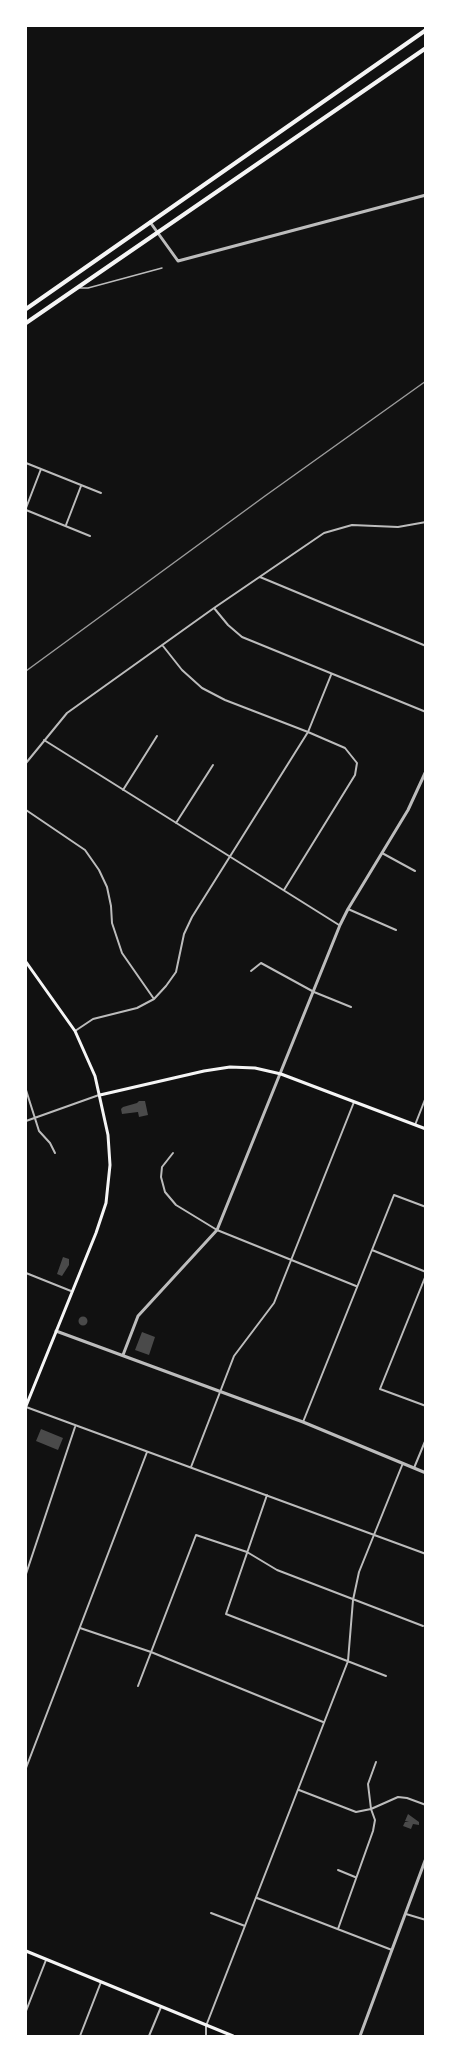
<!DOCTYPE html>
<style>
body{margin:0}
#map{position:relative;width:451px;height:2062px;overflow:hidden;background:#111;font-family:"DM Sans",sans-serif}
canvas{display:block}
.frame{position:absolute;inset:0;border:27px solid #fff;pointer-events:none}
</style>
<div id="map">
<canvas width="451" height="2062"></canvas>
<div class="frame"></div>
</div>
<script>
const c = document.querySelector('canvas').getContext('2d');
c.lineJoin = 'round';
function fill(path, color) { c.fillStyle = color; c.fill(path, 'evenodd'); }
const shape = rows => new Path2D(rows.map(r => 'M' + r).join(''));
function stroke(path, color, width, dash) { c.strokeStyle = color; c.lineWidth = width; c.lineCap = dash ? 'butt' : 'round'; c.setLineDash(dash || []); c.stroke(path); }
fill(shape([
 [139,1101,145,1101,148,1115,139,1117,138,1112,122,1114,121,1109,123,1107,137,1103],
 [63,1257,69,1259,69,1265,62,1276,57,1274],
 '78.5 1321a4.5 4.5 0 1 1 9 0a4.5 4.5 0 1 1-9 0Z',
 [142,1332,155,1337,149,1355,135,1350],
 [41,1429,63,1438,58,1450,36,1441],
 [408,1814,419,1822,419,1825,413,1824,411,1829,403,1826,405,1822,409,1822,405,1821]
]), '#4a4a4a');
stroke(shape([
 [80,288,88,288,162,268]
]), '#bcbcbc', 1.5);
stroke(shape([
 [26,463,101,493],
 [26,508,41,469],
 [26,510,90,536],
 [66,525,81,486],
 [260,577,426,646],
 [214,608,228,625,242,637,426,712],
 [163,646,182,670,202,688,225,700,308,732,345,748,357,763,355,775,284,890],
 [44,740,339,925],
 [26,763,67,713,214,608,324,533,352,525,398,527,426,522],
 [123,790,157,736],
 [26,810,85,850,99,870,107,887,111,906,112,923,122,953,154,999],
 [176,823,213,765],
 [382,853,415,871],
 [348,909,396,930],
 [251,971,261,963,314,992,351,1007],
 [75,1031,93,1019,137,1008,154,999,166,986,176,972,184,934,192,917,308,732,331,675],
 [26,1090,39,1131,50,1143,55,1153],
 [26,1121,99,1095],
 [415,1125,426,1097],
 [173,1153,162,1167,161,1177,165,1192,176,1205,217,1230,356,1286],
 [26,1213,26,1212],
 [372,1250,426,1272],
 [26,1273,71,1291],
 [426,1275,380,1389,426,1406],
 [26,1407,426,1554],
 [303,1422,394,1195,426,1207],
 [191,1467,234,1356,274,1303,354,1102],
 [414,1468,426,1439],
 [267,1495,226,1614,386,1676],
 [26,1574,75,1427],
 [80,1628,151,1652,323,1722],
 [138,1686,196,1535,247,1552,277,1570,423,1626],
 [26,1768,147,1452],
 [299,1790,356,1812,371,1809,398,1797,407,1798,426,1805],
 [338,1870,355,1877],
 [257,1898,392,1950],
 [211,1913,245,1926],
 [406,1914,426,1920],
 [338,1929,373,1831,375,1820,371,1809,368,1784,376,1762],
 [26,2011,46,1960],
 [80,2036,101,1982],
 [149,2036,161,2007],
 [206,2036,206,2026,348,1661,353,1600,359,1572,403,1463]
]), '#bcbcbc', 2);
stroke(shape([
 [150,222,178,261,426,195],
 [56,1331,303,1422,426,1473],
 [123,1355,138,1316,217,1230,340,925,348,909,408,810,426,771],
 [360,2036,426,1858]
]), '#bcbcbc', 3);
stroke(shape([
 [26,962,75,1031,95,1076,108,1135,110,1165,106,1203,96,1233,26,1406],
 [100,1095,204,1071,230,1067,255,1068,281,1074,426,1129],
 [26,1951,233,2036]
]), '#f5f5f5', 3);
stroke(shape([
 [26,309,426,30],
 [26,323,426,48]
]), '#f5f5f5', 4);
stroke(shape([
 [26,671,265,496,426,381]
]), '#9a9a9a', 1.5);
</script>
